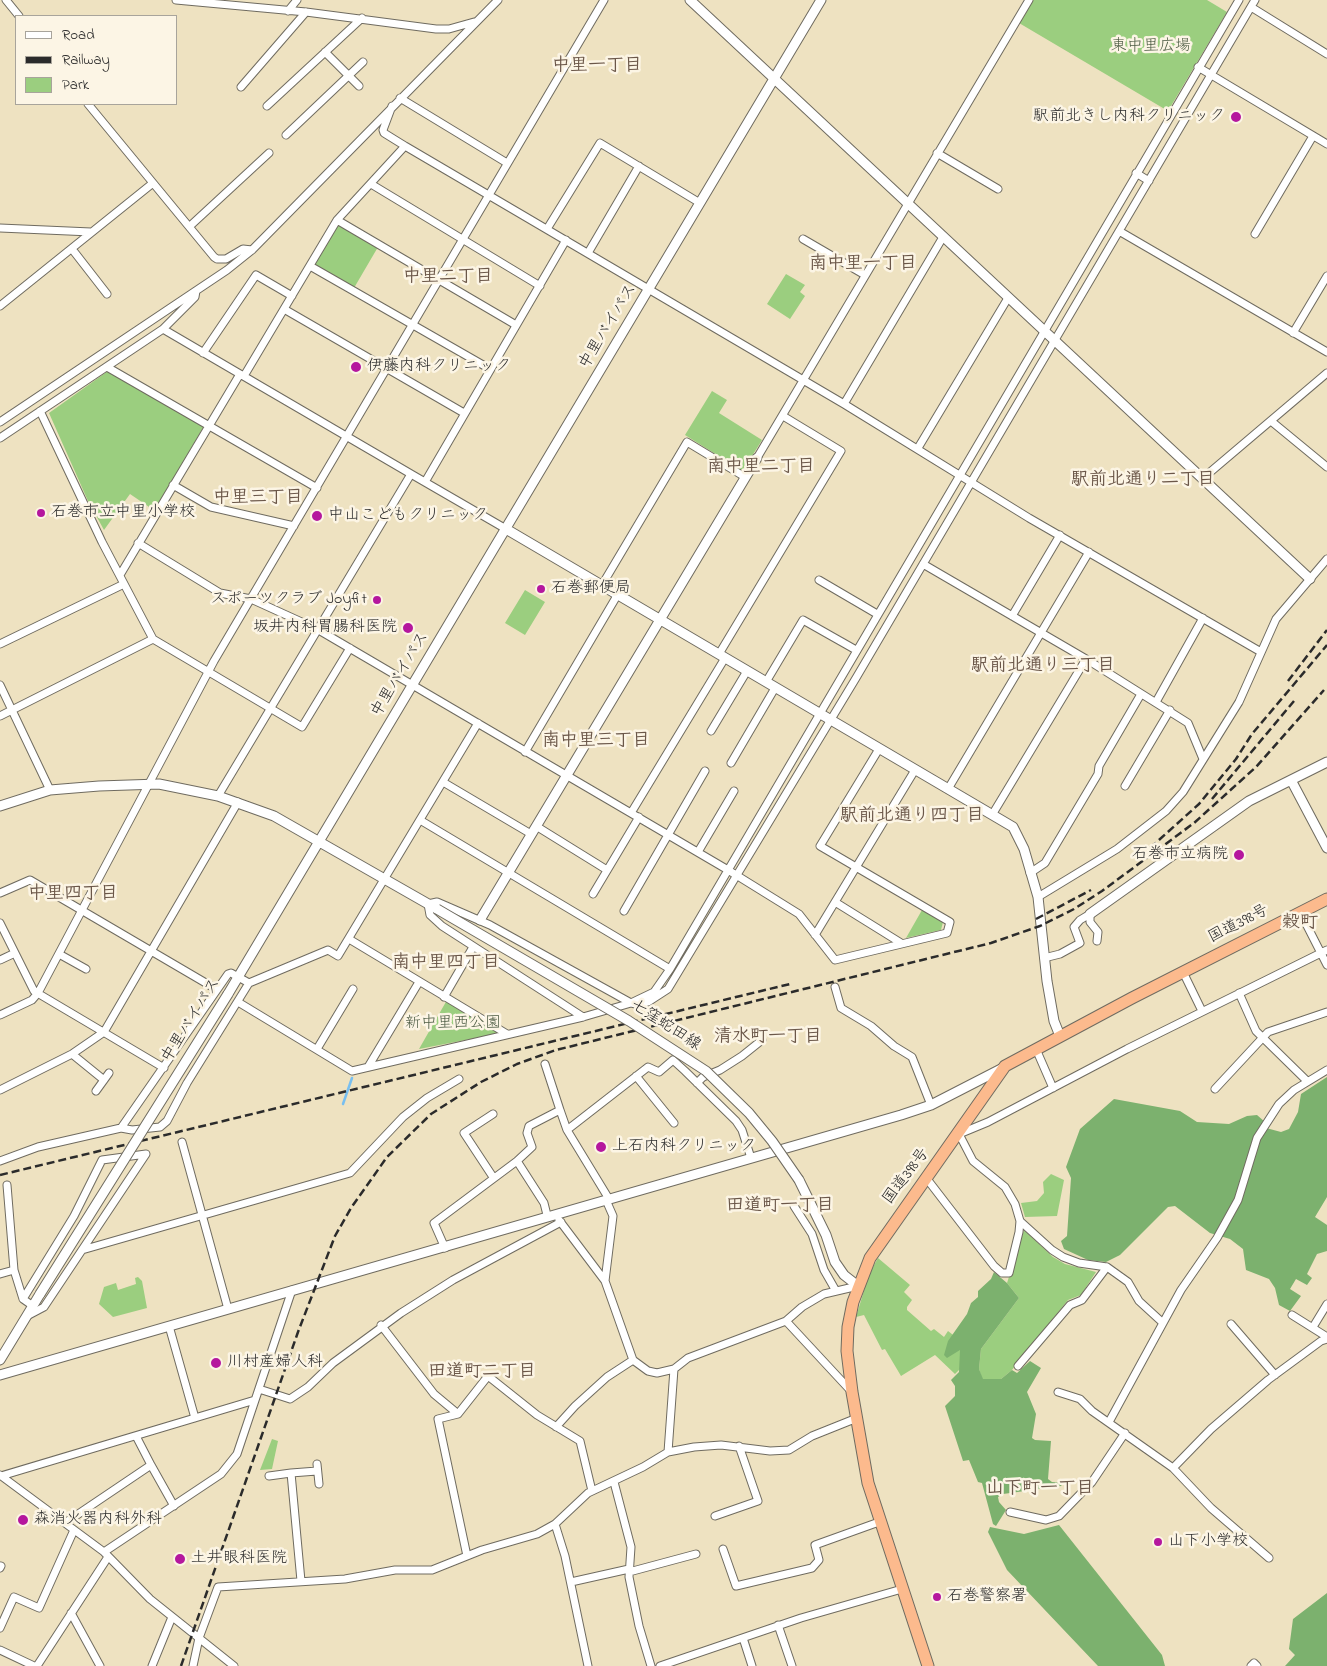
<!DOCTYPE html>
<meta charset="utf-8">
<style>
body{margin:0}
#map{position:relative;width:1327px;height:1666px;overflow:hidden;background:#eee2c1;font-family:"Indie Flower",sans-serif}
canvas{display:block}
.legend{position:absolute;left:15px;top:15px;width:162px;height:90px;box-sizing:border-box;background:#fcf5e5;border:1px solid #a8a49b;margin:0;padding:6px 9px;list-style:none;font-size:15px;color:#2b2b2b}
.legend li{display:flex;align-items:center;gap:10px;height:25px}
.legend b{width:25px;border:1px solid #a8a49b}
</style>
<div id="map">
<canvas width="1327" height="1666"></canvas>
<ul class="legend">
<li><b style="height:6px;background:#fff"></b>Road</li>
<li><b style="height:6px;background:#2b2b2b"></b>Railway</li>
<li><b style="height:14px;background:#9bce7f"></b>Park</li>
</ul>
</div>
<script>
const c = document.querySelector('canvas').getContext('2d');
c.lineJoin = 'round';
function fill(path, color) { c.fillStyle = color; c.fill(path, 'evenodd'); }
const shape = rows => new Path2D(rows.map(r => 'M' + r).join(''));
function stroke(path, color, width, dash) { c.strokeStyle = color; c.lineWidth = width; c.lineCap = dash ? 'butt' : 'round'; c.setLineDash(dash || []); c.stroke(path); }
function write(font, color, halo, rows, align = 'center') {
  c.font = font + ' "Indie Flower","Klee One",sans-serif'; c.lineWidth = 5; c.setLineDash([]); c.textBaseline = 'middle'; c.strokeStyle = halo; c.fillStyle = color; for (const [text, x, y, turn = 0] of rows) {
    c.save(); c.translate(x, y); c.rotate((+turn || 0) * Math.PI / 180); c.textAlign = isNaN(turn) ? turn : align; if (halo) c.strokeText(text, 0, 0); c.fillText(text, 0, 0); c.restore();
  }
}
fill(shape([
 [1033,0,1207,0,1227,12,1168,111,1019,23],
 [338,223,378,247,354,288,314,264],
 [786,274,805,285,800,292,805,296,790,319,767,304],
 [108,371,204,426,155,511,130,494,104,530,88,501,49,413],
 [712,391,727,400,719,413,762,440,744,469,741,470,685,435],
 [525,590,545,602,525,635,505,623],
 [922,910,943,922,941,930,906,938],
 [447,1000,502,1033,419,1049],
 [1051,1174,1064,1180,1057,1216,1025,1217,1021,1203,1037,1201,1044,1193,1043,1182],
 [1024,1230,1053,1257,1065,1264,1096,1272,1081,1295,1068,1300,1012,1370,1001,1379,982,1379,979,1369,981,1349,1019,1298,1007,1283],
 [878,1258,910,1285,904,1292,912,1300,907,1307,907,1310,931,1331,934,1329,944,1337,948,1331,976,1353,955,1374,935,1355,901,1376,885,1349,882,1350,864,1315,856,1317,869,1274],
 [138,1277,142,1281,147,1308,113,1317,99,1304,104,1287,116,1283,118,1290,136,1284,135,1278],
 [272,1439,278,1441,272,1469,260,1470]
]), '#9bce7f');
fill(shape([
 [1327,1077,1327,1197,1315,1217,1327,1225,1327,1251,1317,1254,1307,1274,1312,1278,1307,1285,1296,1279,1290,1289,1301,1296,1290,1311,1279,1305,1275,1288,1269,1279,1246,1270,1243,1249,1230,1239,1210,1233,1175,1206,1168,1207,1120,1255,1106,1262,1088,1260,1064,1249,1061,1241,1067,1236,1071,1178,1066,1167,1080,1129,1114,1099,1180,1111,1197,1122,1229,1124,1247,1116,1257,1115,1265,1122,1266,1128,1281,1132,1289,1129,1298,1112,1301,1094],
 [994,1272,1007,1283,1019,1298,981,1349,979,1369,983,1379,1001,1379,1012,1370,1017,1373,1030,1361,1041,1368,1027,1392,1036,1414,1032,1438,1035,1440,1051,1441,1048,1479,1052,1482,1063,1483,1061,1486,1003,1494,998,1497,999,1502,1006,1510,996,1526,993,1524,982,1483,978,1482,969,1460,963,1461,945,1406,955,1396,955,1386,951,1380,959,1372,960,1350,947,1358,944,1355,948,1341,967,1314,971,1303,978,1297,978,1291,991,1279],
 [1059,1525,1162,1655,1165,1666,1098,1666,1007,1570,988,1532,990,1527,1024,1534],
 [1327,1593,1327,1666,1285,1666,1295,1655,1289,1649,1293,1619]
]), '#7cb16e');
stroke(shape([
 [343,1104,352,1078]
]), '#78bff0', 2.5);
const minor = shape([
 [6,0,19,16],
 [176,0,306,12,436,29,449,29,474,22],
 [1251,7,1327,54],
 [288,11,297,0],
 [325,52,359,86],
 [1198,67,1327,144],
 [241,87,306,12],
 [400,98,507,163],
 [88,104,214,257,217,259,226,259,243,249,252,250],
 [267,106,362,18],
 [392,106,383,130,384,133,405,146,844,404,1029,518,1261,652],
 [286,135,363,62],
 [937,153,998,189],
 [1136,173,1149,181],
 [371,184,540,286],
 [337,220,516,325],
 [190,226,269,153],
 [0,228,91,232],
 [547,229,600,143,700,203],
 [1119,231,1327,352],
 [1255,234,1313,136],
 [803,239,865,275],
 [72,249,107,294],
 [588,253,639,166],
 [310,266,490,369],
 [0,306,153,183],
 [284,309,464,413],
 [163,329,195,297,196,291],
 [1293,333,1327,276],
 [203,353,256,275,292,296],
 [107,367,317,488],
 [244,376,337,220,405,146],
 [844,404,943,237],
 [40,411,102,542,153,639,302,727,350,648],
 [1271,421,1327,467],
 [0,422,227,270,252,250,498,0],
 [0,438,163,329,411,474],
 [918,448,1008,298],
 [757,458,1029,0],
 [1202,479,1327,373],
 [425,482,566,240],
 [173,485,211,507,294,526],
 [138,543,220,593,251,599,317,629,728,870,799,914,835,960,947,933,950,922,820,846,879,749],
 [923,564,1086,659,1188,723,1203,759],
 [120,575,240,374],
 [819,580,877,614],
 [602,585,687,442,745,477],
 [1012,616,1060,535],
 [0,644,124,584],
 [719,654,841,451,783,416],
 [766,682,803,620,856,650],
 [0,685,50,790],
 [1156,702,1203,618],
 [0,716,153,639],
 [711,731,747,671],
 [525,752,618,594],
 [731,763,775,688],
 [443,782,531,834],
 [1125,786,1170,710],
 [948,789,1089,552],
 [218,796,411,474,506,529],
 [631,813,725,658],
 [992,815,1086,659],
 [420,820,670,969],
 [536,826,607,870],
 [698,852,734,791],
 [1030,873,1045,863,1098,774,1099,766,1141,694],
 [0,893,30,880,216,989],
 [593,894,639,817],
 [1038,897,1117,849,1166,811,1183,792,1239,702,1276,619,1327,559],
 [835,902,901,943],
 [624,911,705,771],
 [1300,912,1327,965],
 [0,923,34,991,164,1068],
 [815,935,915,770],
 [349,939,507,1034],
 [59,954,86,969],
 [1044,958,1060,954,1080,943,1074,927,1080,920,1090,914,1090,922,1098,932,1097,941],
 [0,960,15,953],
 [1183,972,1202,1011],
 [835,987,841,1008,871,1026,894,1046,912,1057,931,1105],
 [1239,993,1256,1031,1307,1081],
 [444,997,473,947],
 [238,1002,352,1071,583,1017,631,1003,654,992,670,969,1239,0],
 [0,1015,32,1000,38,993,214,661,604,0],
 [583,1017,442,926,430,915,428,904,437,902,490,925,631,1003,638,1005,648,1002,668,989,856,678,1255,0],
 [317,1049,353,989],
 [1036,1049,1053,1088],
 [72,1054,104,1080],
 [545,1064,560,1110],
 [368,1067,419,982],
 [636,1076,674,1123],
 [697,1083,703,1077,720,1070,742,1056,762,1040],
 [1215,1089,1268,1032,1327,1012],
 [0,1090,72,1054,104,1032,238,802],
 [96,1091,109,1073],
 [121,1128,132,1130,160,1127,167,1121,187,1083,249,983,328,950,338,956,478,723],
 [567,1130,609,1199],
 [182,1142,228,1309],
 [0,1161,38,1147,121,1128,228,974,231,973,249,983],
 [517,1161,544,1203,547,1215],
 [493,1177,464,1133,493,1114],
 [927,1179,994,1266,1002,1273,1009,1273,1019,1232,1020,1221,1015,1204,1005,1187,973,1161,959,1134,988,1122,1127,1049,1327,950],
 [7,1185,14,1270],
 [606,1200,613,1216,605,1281,633,1360,648,1371,657,1373,674,1369,688,1358,786,1321,802,1307,824,1294,858,1286],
 [794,1206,812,1234,824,1270,836,1291],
 [559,1220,605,1281],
 [1020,1221,1052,1250,1063,1257,1079,1263,1107,1267,1128,1282,1139,1301,1163,1323],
 [445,1248,434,1223,517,1161,532,1147,527,1133,529,1126,560,1110,567,1130,648,1067,659,1072,673,1060,685,1071,736,1121,742,1130,751,1158],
 [82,1250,350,1173,403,1117,427,1098,459,1079],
 [0,1274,14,1270,23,1299,33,1306],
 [23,1299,74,1216,102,1160,146,1154,44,1307,27,1316],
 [1292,1315,1327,1337],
 [786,1321,851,1391],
 [1231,1324,1275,1375],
 [381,1325,434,1394,458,1414],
 [169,1326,195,1418],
 [1313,1327,1327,1304],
 [1018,1366,1070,1305,1082,1300,1107,1267],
 [259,1389,290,1399,308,1387,333,1363,401,1313,453,1280,561,1222],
 [1058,1392,1080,1399,1092,1411,1173,1468,1211,1508,1269,1558],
 [1109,1422,1181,1290,1217,1238,1238,1200,1257,1138,1279,1104,1294,1090,1327,1070],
 [556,1427,575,1406,607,1377,633,1360],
 [668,1452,674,1369],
 [317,1464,319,1484],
 [151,1465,174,1506],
 [1173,1468,1211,1429,1268,1380,1321,1341,1327,1339],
 [0,1475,104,1552,150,1599,234,1666],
 [1,1476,255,1400],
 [269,1476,291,1473],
 [614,1482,631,1547,629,1577,639,1626,651,1666],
 [1010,1512,1046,1520,1059,1516,1092,1482,1125,1433],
 [715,1516,758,1501,739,1446],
 [65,1523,151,1465,136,1436],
 [555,1524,565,1556,588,1666],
 [723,1549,736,1586,812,1568,819,1560,815,1545,879,1522],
 [104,1552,221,1474,237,1454,292,1290],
 [467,1556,438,1419,458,1414,488,1376,537,1415,580,1441,592,1491],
 [0,1568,1,1566],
 [629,1572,696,1554],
 [301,1581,291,1473,317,1471],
 [571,1582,629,1569],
 [71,1613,100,1666],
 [778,1625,792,1666],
 [0,1628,14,1597,39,1608,74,1530],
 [743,1638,752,1666],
 [0,1650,34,1666],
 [37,1666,108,1557],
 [152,1666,172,1617],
 [193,1666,199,1638,218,1587,345,1579,395,1570,432,1570,482,1550,537,1534,555,1524,588,1493,643,1467,668,1452,694,1447,721,1445,770,1451,789,1450,812,1436,857,1418],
 [660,1666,801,1618,902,1589],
 [1251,1666,1254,1663,1257,1666]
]);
const tertiary = shape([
 [690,0,1310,579],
 [506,529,1013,827,1024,849,1038,897,1047,981,1054,1021,1060,1036],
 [1327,762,1291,780,1327,848],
 [0,806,50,790,99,786,159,784,218,796,274,816,437,909],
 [1090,914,1249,801,1291,780],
 [480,920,757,458],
 [228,994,821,0],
 [799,1180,826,1235,835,1262,844,1275,858,1286],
 [0,1360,40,1294],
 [0,1375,901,1115,931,1105,1003,1068]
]);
const trunk = shape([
 [928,1666,868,1483,852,1392,847,1351,848,1327,853,1302,870,1258,1005,1066,1132,998,1327,899]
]);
stroke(minor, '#6f6b60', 9);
stroke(tertiary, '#6f6b60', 11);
stroke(trunk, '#6f6b60', 13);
stroke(minor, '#fff', 7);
stroke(tertiary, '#fff', 9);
stroke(trunk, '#fcba8d', 11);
stroke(shape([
 [1288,681,1327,630],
 [1212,799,1294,701],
 [1150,848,1199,804,1236,759,1252,734,1327,645],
 [1036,919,1091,890],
 [0,1175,790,984],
 [181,1666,298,1332,335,1236,351,1208,387,1157,431,1114,481,1082,517,1064,556,1050,991,943,1040,926,1074,909,1102,891,1194,823,1256,767,1324,690]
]), '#2b2b2b', 2.5, [8, 4]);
const tertiaryBridge = shape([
 [437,909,629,1021,706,1071,749,1113,772,1141,799,1180],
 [40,1294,228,994]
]);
stroke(tertiaryBridge, '#6f6b60', 11, []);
stroke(tertiaryBridge, '#fff', 9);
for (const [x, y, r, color] of [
 [1236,117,6,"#b5179e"],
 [356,367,6,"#b5179e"],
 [41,513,5,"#b5179e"],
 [317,516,6,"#b5179e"],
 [541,589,5,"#b5179e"],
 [377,600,5,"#b5179e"],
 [408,628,6,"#b5179e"],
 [1239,855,6,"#b5179e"],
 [601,1147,6,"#b5179e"],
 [216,1363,6,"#b5179e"],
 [23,1520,6,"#b5179e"],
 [1158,1542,5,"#b5179e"],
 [180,1559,6,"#b5179e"],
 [937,1597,5,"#b5179e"]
]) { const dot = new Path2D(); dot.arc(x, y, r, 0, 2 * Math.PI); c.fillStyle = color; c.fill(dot); stroke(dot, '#fcf5e5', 2); }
write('16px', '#4d5c44', '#fcf5e5', [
 ["東中里広場",1151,47],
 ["新中里西公園",453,1024]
]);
write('16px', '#2b2b2b', '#fcf5e5', [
 ["駅前北きし内科クリニック",1225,117,"right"],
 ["伊藤内科クリニック",367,367],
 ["石巻市立中里小学校",51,513],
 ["中山こどもクリニック",328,516],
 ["石巻郵便局",551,589],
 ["スポーツクラブ Joyfit",367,600,"right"],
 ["坂井内科胃腸科医院",397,628,"right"],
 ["石巻市立病院",1228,855,"right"],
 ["上石内科クリニック",612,1147],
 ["川村産婦人科",227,1363],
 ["森消火器内科外科",34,1520],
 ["山下小学校",1168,1542],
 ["土井眼科医院",191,1559],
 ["石巻警察署",947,1597]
], 'left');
write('16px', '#2b2b2b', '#fcf5e5', [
 ["中里バイパス",609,327,-59],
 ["中里バイパス",401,675,-59],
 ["国道398号",1239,925,-27],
 ["中里バイパス",192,1021,-58],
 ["七窪蛇田線",665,1026,33],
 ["国道398号",907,1177,-53]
]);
write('bold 18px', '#6b5749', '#fcf5e5', [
 ["中里一丁目",597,67],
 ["南中里一丁目",863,265],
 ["中里二丁目",448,278],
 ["南中里二丁目",761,468],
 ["駅前北通り二丁目",1143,481],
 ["中里三丁目",258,499],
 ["駅前北通り三丁目",1043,667],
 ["南中里三丁目",596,742],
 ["駅前北通り四丁目",912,817],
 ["中里四丁目",73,895],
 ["穀町",1300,924],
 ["南中里四丁目",446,964],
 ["清水町一丁目",768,1038],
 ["田道町一丁目",780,1207],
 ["田道町二丁目",482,1373],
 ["山下町一丁目",1040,1490]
]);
</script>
